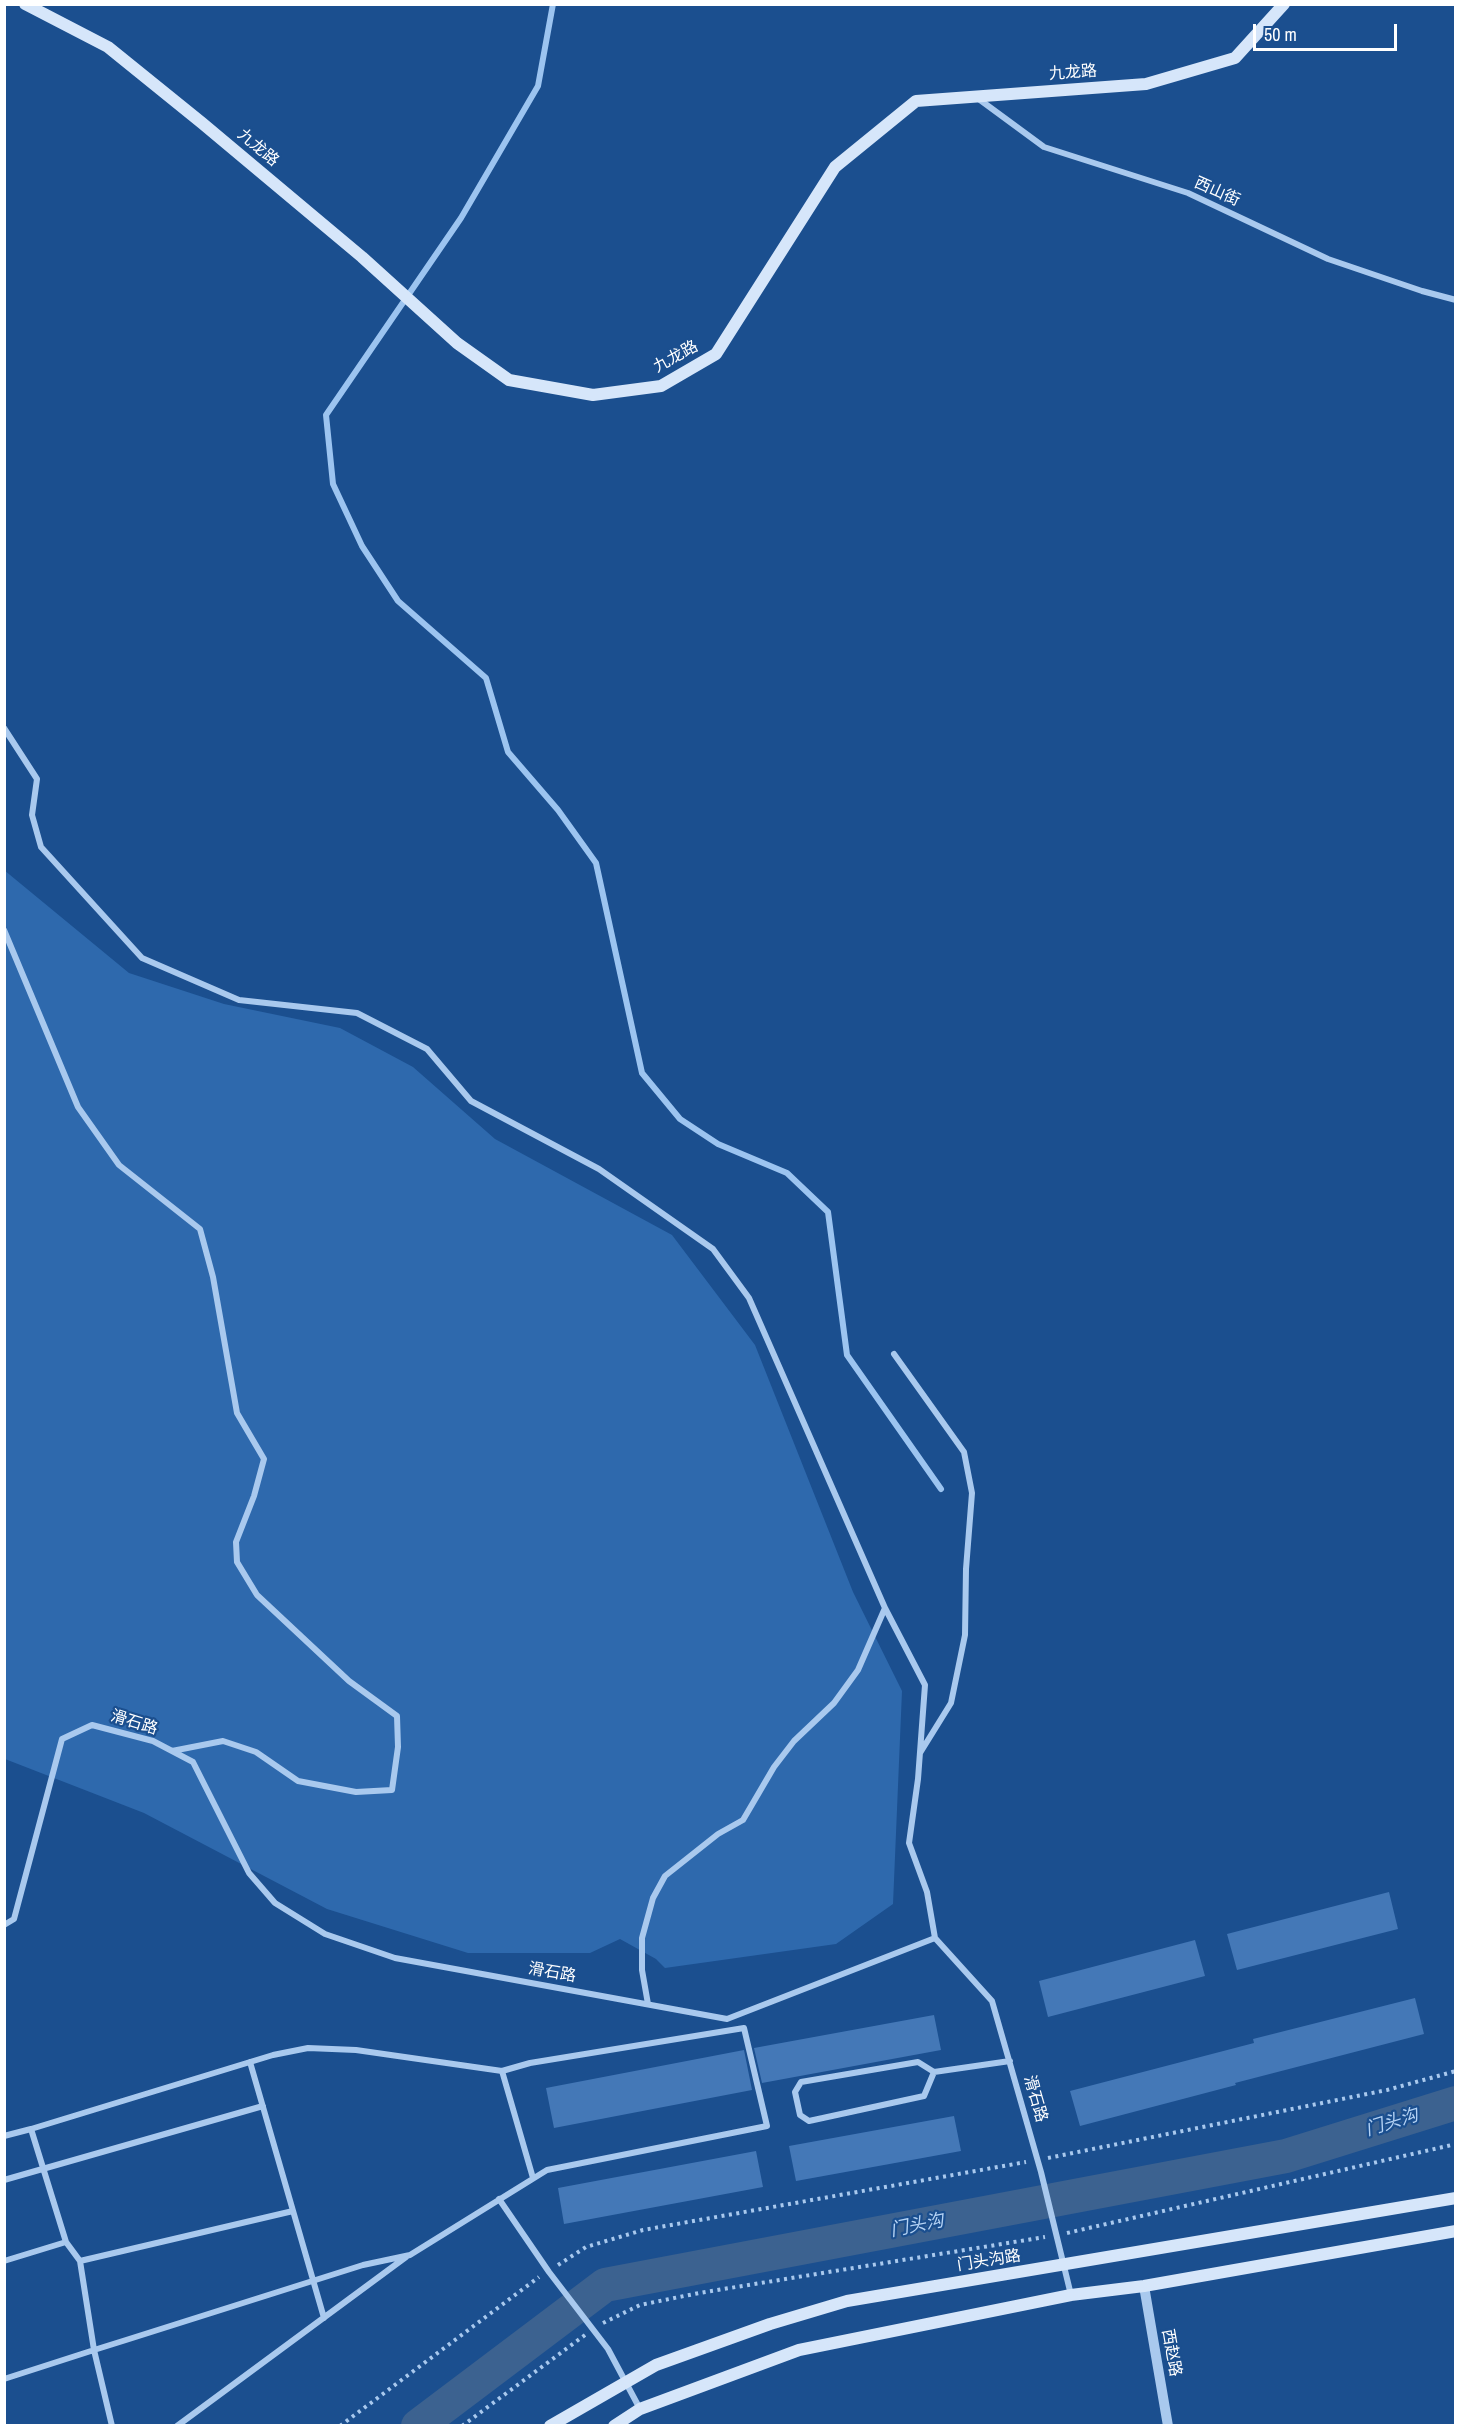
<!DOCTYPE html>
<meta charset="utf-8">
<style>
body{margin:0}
#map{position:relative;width:1460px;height:2430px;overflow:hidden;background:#1b4f8f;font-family:"Archivo Narrow",sans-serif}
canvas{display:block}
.frame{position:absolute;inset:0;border:6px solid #fff;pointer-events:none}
.scale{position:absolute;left:1253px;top:24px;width:144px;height:27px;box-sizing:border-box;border:3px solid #fff;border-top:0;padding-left:8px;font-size:18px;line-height:21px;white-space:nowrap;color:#fff;-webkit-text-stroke:4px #1b4f8f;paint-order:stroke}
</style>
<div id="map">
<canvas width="1460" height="2430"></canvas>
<div class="frame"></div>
<div class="scale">50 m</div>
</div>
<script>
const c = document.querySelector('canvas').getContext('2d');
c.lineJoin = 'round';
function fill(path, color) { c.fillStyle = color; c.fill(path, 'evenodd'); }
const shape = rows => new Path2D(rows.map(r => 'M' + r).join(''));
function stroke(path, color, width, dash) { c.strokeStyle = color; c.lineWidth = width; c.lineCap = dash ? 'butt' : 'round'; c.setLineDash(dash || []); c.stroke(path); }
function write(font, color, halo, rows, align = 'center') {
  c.font = font + ' "Archivo Narrow","Noto Sans SC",sans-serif'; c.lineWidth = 4.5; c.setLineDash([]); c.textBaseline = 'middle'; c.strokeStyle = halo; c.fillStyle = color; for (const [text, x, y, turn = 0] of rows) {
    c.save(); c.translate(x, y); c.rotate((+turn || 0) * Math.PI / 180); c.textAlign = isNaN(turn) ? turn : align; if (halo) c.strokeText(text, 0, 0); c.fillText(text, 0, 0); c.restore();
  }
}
fill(shape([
 [4,870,129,973,224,1004,340,1028,413,1067,495,1139,672,1235,755,1345,853,1592,902,1691,893,1904,836,1944,665,1968,656,1959,620,1939,590,1953,468,1953,327,1909,144,1813,5,1759]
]), '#2e69ad');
stroke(shape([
 [553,4,538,86,461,218,326,415,333,484,362,546,398,601,486,678,508,752,558,810,596,863,642,1073,680,1119,718,1144,787,1173,828,1212,847,1355,941,1489]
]), '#9cc4f0', 6);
stroke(shape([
 [418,2426,605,2285,1286,2156,1456,2103]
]), '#3c6290', 34);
fill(shape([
 [1389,1892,1398,1929,1237,1970,1227,1934],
 [1195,1940,1205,1976,1048,2017,1039,1981],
 [1415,1998,1424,2034,1235,2083,1236,2085,1080,2126,1070,2091,1254,2043,1253,2039],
 [934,2015,941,2050,762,2083,754,2048],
 [744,2050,752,2090,554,2128,546,2088],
 [954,2116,961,2151,796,2181,789,2146],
 [756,2151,763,2187,564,2224,558,2188]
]), '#4478b7');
stroke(shape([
 [1048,2158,1387,2090,1456,2071],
 [1067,2233,1456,2144],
 [558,2265,586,2247,643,2230,1026,2162],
 [603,2323,640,2305,699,2293,1045,2237],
 [340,2426,539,2277],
 [462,2426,585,2335]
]), '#a9c9ee', 4, [3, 4.5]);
stroke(shape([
 [976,97,1044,147,1188,193,1328,259,1422,291,1456,300],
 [4,728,37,779,32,815,41,847,142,958,239,1000,357,1013,427,1049,471,1101,599,1169,713,1249,749,1298,885,1608,858,1670,834,1703,794,1741,774,1767,743,1820,718,1834,665,1876,653,1898,642,1938,642,1970,648,2004],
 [4,930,78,1107,119,1165,200,1229,213,1277,237,1413,264,1459,254,1496,236,1542,237,1562,257,1595,349,1681,397,1716,398,1747,392,1790,356,1792,298,1781,256,1752,223,1741,172,1751],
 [894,1354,964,1452,972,1493,966,1569,965,1635,951,1703,920,1753],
 [885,1608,925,1685,918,1779,909,1843,927,1892,935,1938],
 [4,1925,14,1919,62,1739,92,1725,153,1741,193,1762,249,1873,275,1903,325,1934,395,1958,727,2019,935,1938,992,2001,1041,2172,1071,2295],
 [250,2062,324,2318],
 [502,2071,533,2178],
 [934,2072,924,2096,809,2121,800,2115,795,2092,801,2082,918,2062,934,2072,1010,2061],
 [4,2136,31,2129],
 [4,2180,263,2106],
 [499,2199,549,2272,608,2349,640,2409],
 [4,2261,66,2242],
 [80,2261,293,2211],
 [4,2379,94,2350,126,2340,363,2265,410,2255,547,2170,767,2126,744,2028,530,2063,502,2071,356,2050,308,2048,273,2055,31,2129,66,2242,80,2261,94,2350,112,2426],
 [177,2426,406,2257]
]), '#a9c9ee', 6);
stroke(shape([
 [1144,2286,1168,2426]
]), '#a9c9ee', 10);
stroke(shape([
 [25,4,108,47,202,123,362,257,457,343,509,380,593,395,661,386,716,354,835,167,916,101,1146,84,1235,58,1284,4],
 [550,2426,656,2365,770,2324,847,2301,1456,2198],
 [614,2426,640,2409,799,2350,1071,2295,1144,2286,1456,2231]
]), '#d6e6fa', 12);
write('16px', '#fff', '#1b4f8f', [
 ["九龙路",1073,73,-4],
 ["九龙路",258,148,40],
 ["西山街",1217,192,24],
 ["九龙路",676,357,-29],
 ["滑石路",134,1723,17],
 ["滑石路",552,1973,10],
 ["滑石路",1035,2099,74],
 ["门头沟路",989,2261,-9],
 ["西赵路",1171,2353,80]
]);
write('italic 18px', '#b5d3f5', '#1b4f8f', [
 ["门头沟",1392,2123,-17],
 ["门头沟",917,2226,-11]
]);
</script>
